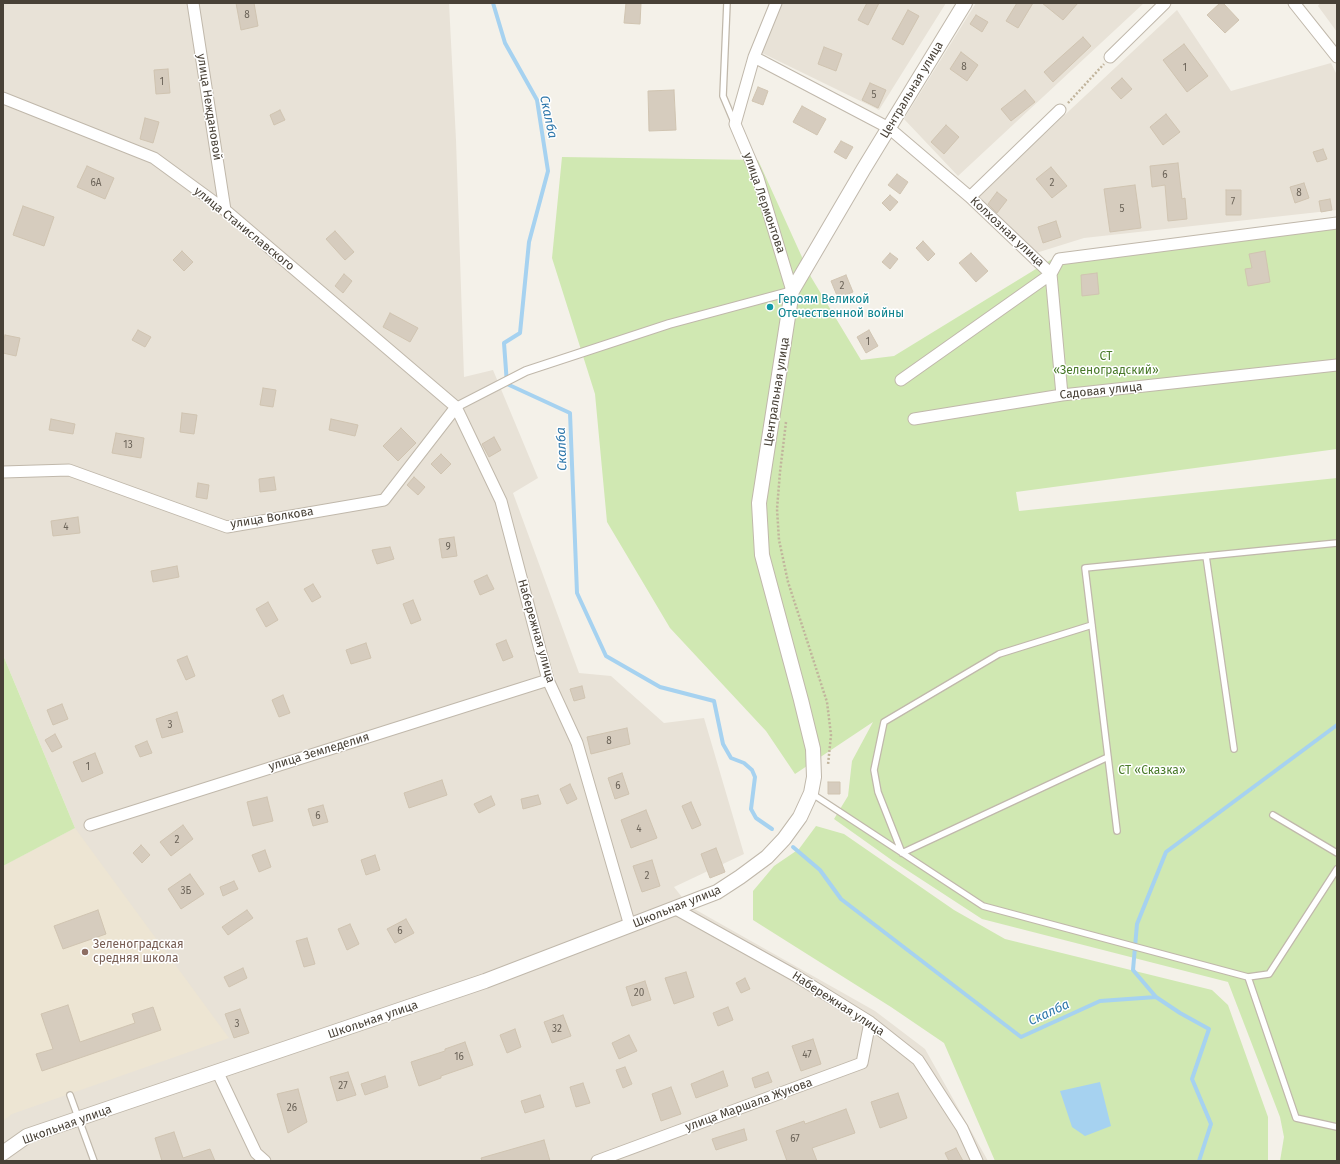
<!DOCTYPE html>
<meta charset="utf-8">
<style>
body{margin:0}
#map{position:relative;width:1340px;height:1164px;overflow:hidden;background:#f4f1e9;font-family:"Fira Sans",sans-serif}
canvas{display:block}
.frame{position:absolute;inset:0;border:4px solid #484137;pointer-events:none}
</style>
<div id="map">
<canvas width="1340" height="1164"></canvas>
<div class="frame"></div>
</div>
<script>
const c = document.querySelector('canvas').getContext('2d');
c.lineJoin = 'round';
function fill(path, color) { c.fillStyle = color; c.fill(path, 'evenodd'); }
const shape = rows => new Path2D(rows.map(r => 'M' + r).join(''));
function stroke(path, color, width, dash) { c.strokeStyle = color; c.lineWidth = width; c.lineCap = dash ? 'butt' : 'round'; c.setLineDash(dash || []); c.stroke(path); }
function write(font, color, halo, rows, align = 'center') {
  c.font = font + ' "Fira Sans",sans-serif'; c.lineWidth = 3; c.setLineDash([]); c.textBaseline = 'middle'; c.strokeStyle = halo; c.fillStyle = color; for (const [text, x, y, turn = 0] of rows) {
    c.save(); c.translate(x, y); c.rotate((+turn || 0) * Math.PI / 180); c.textAlign = isNaN(turn) ? turn : align; if (halo) c.strokeText(text, 0, 0); c.fillText(text, 0, 0); c.restore();
  }
}
fill(shape([
 [3,3,449,3,456,140,464,377,493,370,538,478,513,493,579,673,611,676,664,723,704,718,744,854,674,887,689,906,875,1011,925,1049,988,1161,3,1161,3,866,75,828,3,655],
 [781,3,946,3,879,110,760,52],
 [976,3,1144,3,958,176,904,119],
 [1320,3,1337,3,1337,32,1318,6],
 [1177,10,1231,91,1331,63,1337,75,1337,210,1084,238,1036,253,978,196]
]), '#e8e2d7');
fill(shape([
 [75,828,229,1038,12,1114,3,1121,3,866]
]), '#ede5d3');
fill(shape([
 [562,157,758,160,811,277,861,360,894,356,1062,253,1337,221,1337,449,1016,492,1019,511,1337,478,1337,1161,1280,1161,1284,1137,1280,1117,1228,982,982,919,893,861,834,819,848,796,852,761,873,722,795,774,766,731,670,628,607,522,595,394,552,258],
 [3,655,75,828,3,866],
 [816,826,844,834,954,910,1005,939,1212,990,1228,1005,1268,1117,1268,1161,995,1161,944,1043,891,1007,753,920,753,891,774,866,799,849]
]), '#d0e8b2');
fill(shape([
 [1100,1082,1111,1126,1085,1136,1072,1127,1060,1091]
]), '#a6d2f0');
stroke(shape([
 [493,3,505,43,537,100,548,171,529,242,520,333,504,343,507,384,570,413,577,593,606,656,660,687,714,701,723,744,731,758,744,763,752,770,755,777,751,809,756,818,772,829],
 [793,847,820,870,841,899,1021,1037,1100,1001,1156,997,1180,1013,1209,1029,1192,1079,1211,1124,1199,1161],
 [1156,997,1133,970,1137,924,1166,852,1337,725]
]), '#a6d2f0', 4);
const building = shape([
 [236,3,254,3,258,26,241,30,236,3],
 [626,3,641,3,640,24,624,23,626,3],
 [867,3,879,3,868,25,858,20,867,3],
 [1017,3,1033,3,1018,28,1006,21,1017,3],
 [1042,3,1078,3,1063,20,1042,3],
 [1220,3,1223,3,1239,20,1225,33,1207,15,1220,3],
 [908,10,919,16,903,45,892,39,908,10],
 [976,15,988,22,982,32,970,24,976,15],
 [1083,37,1091,46,1053,82,1044,72,1083,37],
 [1184,44,1208,76,1187,92,1163,60,1184,44],
 [824,47,842,54,836,71,818,64,824,47],
 [961,52,978,65,967,81,950,69,961,52],
 [168,69,170,93,156,94,154,70,168,69],
 [1122,78,1132,89,1121,99,1111,88,1122,78],
 [870,83,886,90,878,108,862,100,870,83],
 [758,87,768,91,763,105,752,101,758,87],
 [674,90,676,130,649,131,648,91,674,90],
 [1025,90,1035,102,1011,121,1001,109,1025,90],
 [802,106,826,119,817,135,793,122,802,106],
 [280,110,285,120,274,125,270,115,280,110],
 [1166,114,1180,132,1163,145,1150,127,1166,114],
 [145,118,159,122,153,143,140,139,145,118],
 [946,125,959,137,944,154,931,142,946,125],
 [841,141,853,147,846,159,834,152,841,141],
 [1323,149,1327,159,1317,162,1313,152,1323,149],
 [1178,163,1182,199,1185,198,1187,219,1168,221,1165,185,1152,187,1150,166,1178,163],
 [87,166,114,178,105,199,77,187,87,166],
 [1051,167,1067,186,1052,198,1036,179,1051,167],
 [897,174,908,182,900,194,888,185,897,174],
 [1304,183,1309,198,1295,203,1290,187,1304,183],
 [1135,185,1141,228,1110,232,1104,189,1135,185],
 [1226,190,1241,190,1241,215,1226,215,1226,190],
 [997,192,1007,200,997,213,988,204,997,192],
 [890,195,898,202,890,211,882,203,890,195],
 [1330,199,1332,210,1321,212,1319,201,1330,199],
 [23,206,54,217,44,246,13,235,23,206],
 [1056,221,1061,237,1043,243,1038,227,1056,221],
 [335,231,354,252,345,260,326,239,335,231],
 [923,241,935,254,928,261,916,248,923,241],
 [182,251,193,262,184,271,173,260,182,251],
 [1265,251,1270,282,1248,286,1245,269,1252,268,1249,254,1265,251],
 [890,253,898,259,890,269,882,262,890,253],
 [971,253,988,271,976,282,959,263,971,253],
 [1097,273,1099,294,1082,296,1081,275,1097,273],
 [344,274,352,281,343,293,335,286,344,274],
 [846,275,853,292,838,298,831,281,846,275],
 [390,313,418,328,410,342,383,327,390,313],
 [138,330,151,337,145,347,132,340,138,330],
 [869,330,878,346,866,353,857,337,869,330],
 [5,335,20,338,16,356,3,353,3,343,5,335],
 [263,388,276,390,273,407,260,405,263,388],
 [182,413,197,415,194,434,180,432,182,413],
 [51,419,75,424,73,434,49,430,51,419],
 [331,419,358,425,355,436,329,430,331,419],
 [401,428,416,443,398,461,383,446,401,428],
 [116,433,144,438,141,458,112,453,116,433],
 [494,437,501,450,489,457,482,444,494,437],
 [441,454,451,464,441,474,431,464,441,454],
 [274,477,276,490,260,492,259,479,274,477],
 [414,477,425,487,418,495,407,485,414,477],
 [198,483,209,485,207,499,196,497,198,483],
 [78,517,80,533,53,536,51,521,78,517],
 [454,537,457,556,442,558,439,539,454,537],
 [390,547,394,559,377,564,372,550,390,547],
 [177,566,179,577,153,582,151,571,177,566],
 [487,575,494,589,480,595,474,581,487,575],
 [313,584,321,597,312,602,304,589,313,584],
 [413,600,421,620,411,624,403,604,413,600],
 [268,602,278,620,266,627,256,609,268,602],
 [506,640,513,657,503,661,496,644,506,640],
 [366,643,371,658,351,664,346,650,366,643],
 [187,656,195,676,186,680,177,660,187,656],
 [582,686,585,698,574,701,570,689,582,686],
 [283,695,290,713,279,717,272,700,283,695],
 [62,704,68,719,53,725,47,710,62,704],
 [177,712,183,732,162,738,156,719,177,712],
 [627,728,630,744,591,754,587,737,627,728],
 [55,734,62,747,52,752,45,740,55,734],
 [147,741,152,753,140,757,135,746,147,741],
 [95,753,103,773,82,782,73,762,95,753],
 [622,773,629,794,615,799,608,778,622,773],
 [442,780,447,795,409,808,404,793,442,780],
 [828,782,840,782,840,794,828,794,828,782],
 [570,784,577,799,567,804,560,789,570,784],
 [538,795,541,804,523,809,521,799,538,795],
 [491,796,495,805,479,813,474,804,491,796],
 [267,797,273,821,253,826,247,802,267,797],
 [691,802,701,825,692,829,682,806,691,802],
 [323,805,328,822,313,826,308,809,323,805],
 [646,810,657,838,631,848,621,820,646,810],
 [183,825,193,839,171,856,160,842,183,825],
 [141,845,150,855,142,863,133,853,141,845],
 [716,848,725,872,710,878,701,854,716,848],
 [265,850,271,867,259,872,252,855,265,850],
 [375,855,380,870,366,875,361,860,375,855],
 [652,860,660,886,642,892,633,866,652,860],
 [190,874,204,894,181,909,168,889,190,874],
 [234,881,238,889,223,896,220,887,234,881],
 [98,910,106,934,63,949,54,926,98,910],
 [247,910,253,918,228,935,222,927,247,910],
 [406,919,414,933,395,943,387,929,406,919],
 [350,924,359,944,347,950,338,929,350,924],
 [307,938,315,964,304,967,296,941,307,938],
 [243,968,247,978,229,987,224,977,243,968],
 [686,972,694,997,674,1004,665,978,686,972],
 [745,978,750,989,741,993,736,983,745,978],
 [645,981,651,1000,632,1006,626,987,645,981],
 [68,1005,80,1042,135,1023,132,1014,153,1007,161,1030,42,1071,36,1054,53,1049,41,1014,68,1005],
 [728,1007,733,1020,718,1026,713,1013,728,1007],
 [240,1009,249,1033,234,1038,225,1014,240,1009],
 [563,1015,571,1036,552,1043,544,1022,563,1015],
 [515,1029,521,1047,507,1053,500,1035,515,1029],
 [629,1035,637,1051,619,1059,612,1043,629,1035],
 [813,1039,821,1064,801,1071,792,1046,813,1039],
 [465,1042,473,1065,441,1076,441,1078,419,1086,411,1062,445,1051,445,1049,465,1042],
 [625,1067,632,1084,623,1088,616,1070,625,1067],
 [723,1071,728,1086,696,1098,691,1084,723,1071],
 [348,1072,356,1095,337,1101,330,1077,348,1072],
 [768,1072,772,1082,755,1088,752,1078,768,1072],
 [385,1076,388,1087,365,1095,361,1084,385,1076],
 [583,1083,590,1103,576,1107,570,1087,583,1083],
 [671,1087,681,1114,661,1121,652,1094,671,1087],
 [298,1089,307,1122,288,1133,277,1094,298,1089],
 [898,1093,907,1118,880,1128,871,1102,898,1093],
 [540,1095,544,1107,525,1113,521,1101,540,1095],
 [846,1109,855,1133,812,1148,817,1161,787,1161,776,1131,804,1121,805,1124,846,1109],
 [744,1129,747,1140,716,1150,712,1139,744,1129],
 [174,1132,183,1158,210,1149,215,1161,162,1161,155,1138,174,1132],
 [544,1140,550,1161,482,1161,481,1158,544,1140],
 [956,1148,963,1161,949,1161,945,1153,956,1148]
]);
fill(building, '#d6ccbe');
stroke(building, '#d0c4b1', 1);
const service = shape([
 [727,3,723,96,734,122],
 [1206,556,1234,749],
 [1092,625,999,654,884,722,874,770,878,792,902,853,1108,757],
 [811,793,983,906,1248,977,1269,974,1337,869],
 [1273,815,1337,853],
 [1117,831,1085,568,1337,543],
 [1248,977,1296,1118,1337,1127],
 [70,1095,94,1161]
]);
const pedestrian = shape([
 [456,407,526,371,669,324,792,291]
]);
const minor = shape([
 [193,3,225,210],
 [776,3,754,57,735,124,758,178,792,291],
 [1294,3,1337,57],
 [754,57,889,128,970,197,1051,274,1059,259,1337,223],
 [1110,57,1165,3],
 [3,98,154,158,225,210,456,407,501,501,548,680,577,743,630,926],
 [970,197,1060,110],
 [901,380,1051,274,1062,395],
 [914,419,1062,395,1337,365],
 [3,472,69,470,227,527,384,500,456,407],
 [90,825,548,680],
 [674,908,796,976,870,1022,918,1060,962,1128,977,1161],
 [218,1073,256,1153,265,1161],
 [597,1161,862,1063,870,1022]
]);
const tertiary = shape([
 [3,1153,27,1136,485,981,717,892,740,877,767,857,784,839,800,817,811,793,814,777,813,749,801,700,762,555,759,503,792,291,863,170,965,3]
]);
stroke(service, '#c0b8ab', 8);
stroke(pedestrian, '#c0b8ab', 10);
stroke(minor, '#c0b8ab', 13);
stroke(tertiary, '#c0b8ab', 16);
stroke(shape([
 [1068,103,1104,64],
 [786,422,780,472,777,509,779,540,788,582,827,702,831,735,828,765]
]), '#c1b49c', 2.5, [2, 2]);
stroke(service, '#fff', 5.5);
stroke(pedestrian, '#fff', 8);
stroke(minor, '#fff', 11);
stroke(tertiary, '#fff', 14);
for (const [x, y, r, color] of [
 [770,307,4,"#0f9aa8"],
 [85,952,4,"#8d6e63"]
]) { const dot = new Path2D(); dot.arc(x, y, r, 0, 2 * Math.PI); c.fillStyle = color; c.fill(dot); stroke(dot, '#fff', 1.5); }
write('10px', '#6c6459', null, [
 ["8",247,15],
 ["8",964,67],
 ["1",1185,68],
 ["1",162,82],
 ["5",874,95],
 ["6",1165,175],
 ["6А",96,183],
 ["2",1052,183],
 ["8",1299,193],
 ["7",1233,202],
 ["5",1122,209],
 ["2",842,286],
 ["1",868,342],
 ["13",128,445],
 ["4",66,527],
 ["9",448,547],
 ["3",170,725],
 ["8",609,741],
 ["1",88,767],
 ["6",618,786],
 ["6",318,816],
 ["4",639,829],
 ["2",177,840],
 ["2",647,876],
 ["3Б",186,891],
 ["6",400,931],
 ["20",639,993],
 ["3",237,1024],
 ["32",557,1029],
 ["47",807,1055],
 ["16",459,1057],
 ["27",343,1086],
 ["26",292,1108],
 ["67",795,1139]
]);
write('12px', '#484137', '#fff', [
 ["Центральная улица",912,90,-59],
 ["улица Неждановой",209,107,81],
 ["улица Лермонтова",764,203,71],
 ["улица Станиславского",244,229,39],
 ["Колхозная улица",1007,232,43],
 ["Садовая улица",1101,391,-6],
 ["Центральная улица",777,392,-81],
 ["улица Волкова",272,518,-9],
 ["Набережная улица",536,631,74],
 ["улица Земледелия",319,752,-17],
 ["Школьная улица",677,907,-22],
 ["Набережная улица",838,1004,33],
 ["Школьная улица",373,1020,-19],
 ["улица Маршала Жукова",749,1105,-20],
 ["Школьная улица",67,1125,-20]
]);
write('12px', '#0d838f', '#fff', [
 ["Героям Великой",778,300],
 ["Отечественной войны",778,314]
], 'left');
write('12px', '#497a2a', '#fff', [
 ["СТ",1106,357],
 ["«Зеленоградский»",1106,371],
 ["СТ «Сказка»",1152,771]
]);
write('12px', '#785e54', '#fff', [
 ["Зеленоградская",93,945],
 ["средняя школа",93,959]
], 'left');
write('italic 13px', '#2f78ab', '#fff', [
 ["Скалба",548,117,78],
 ["Скалба",562,449,-92],
 ["Скалба",1049,1013,-25]
]);
</script>
